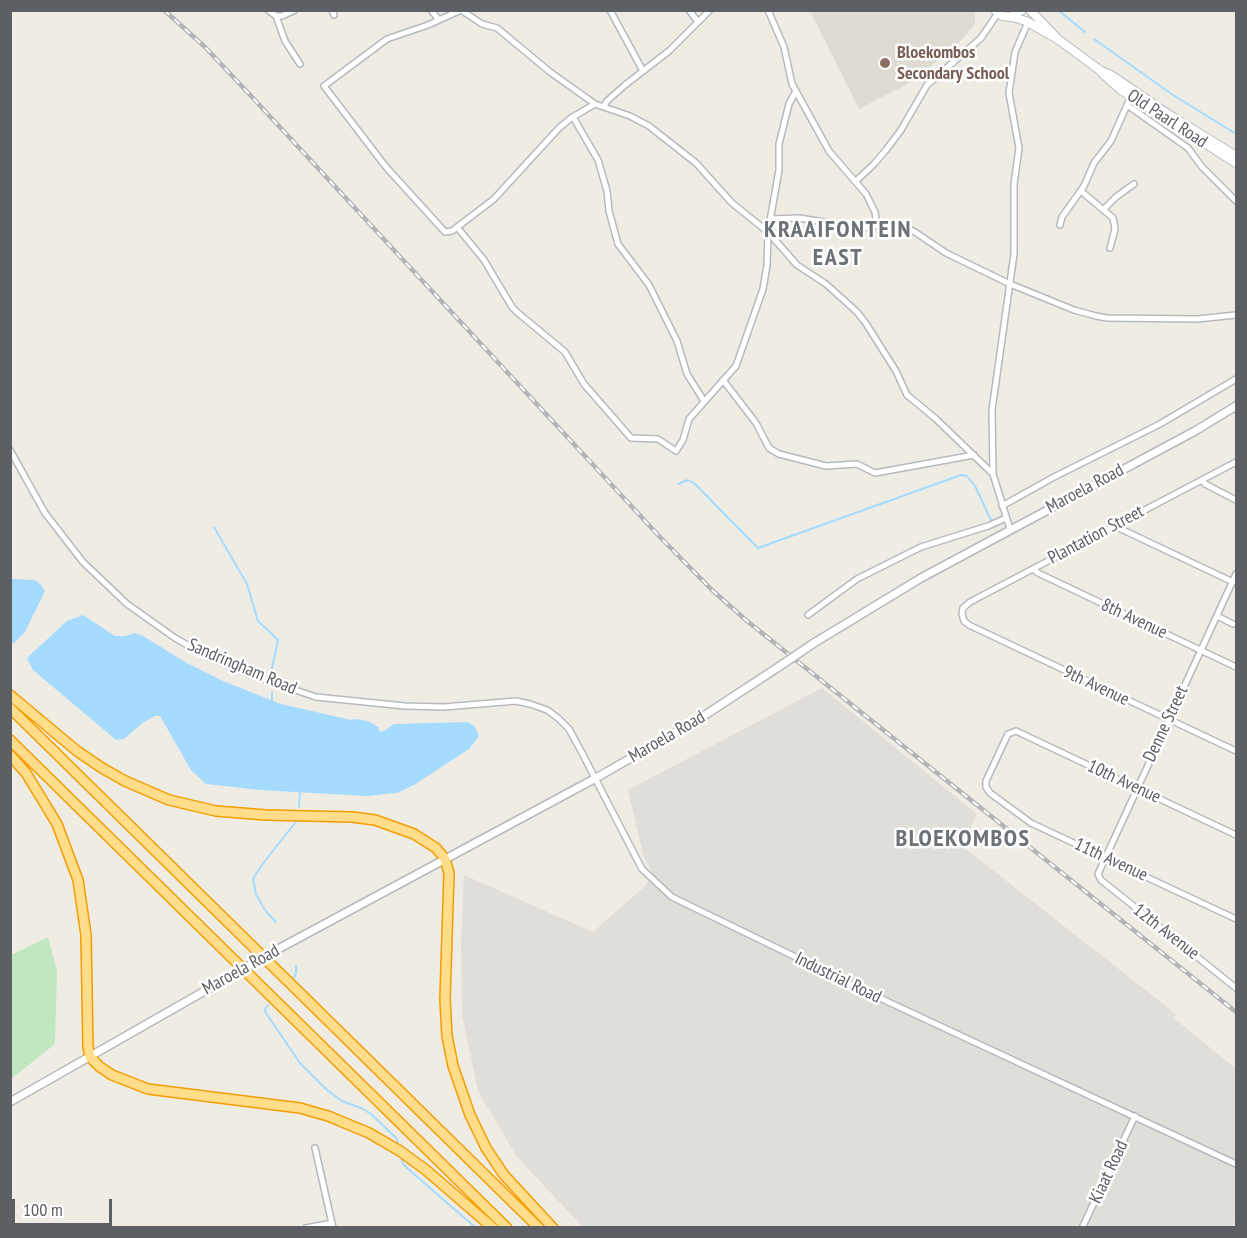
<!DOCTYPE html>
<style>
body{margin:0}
#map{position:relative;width:1247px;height:1238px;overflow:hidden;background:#efece4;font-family:"PT Sans Narrow",sans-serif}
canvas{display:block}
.frame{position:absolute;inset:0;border:12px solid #5c6065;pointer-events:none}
.scale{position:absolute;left:12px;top:1199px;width:100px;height:27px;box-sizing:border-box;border:3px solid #5c6065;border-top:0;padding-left:8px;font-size:18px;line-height:21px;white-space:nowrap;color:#5c6065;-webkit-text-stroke:4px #fff;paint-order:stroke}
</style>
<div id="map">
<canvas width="1247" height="1238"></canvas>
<div class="frame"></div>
<div class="scale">100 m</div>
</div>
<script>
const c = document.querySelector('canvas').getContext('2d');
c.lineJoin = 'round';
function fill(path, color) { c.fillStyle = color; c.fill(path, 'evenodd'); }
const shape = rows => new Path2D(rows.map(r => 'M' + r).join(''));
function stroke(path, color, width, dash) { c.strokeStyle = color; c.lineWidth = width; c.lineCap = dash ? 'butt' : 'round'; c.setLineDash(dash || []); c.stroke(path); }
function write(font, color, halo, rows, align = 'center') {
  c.font = font + ' "PT Sans Narrow",sans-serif'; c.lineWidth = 5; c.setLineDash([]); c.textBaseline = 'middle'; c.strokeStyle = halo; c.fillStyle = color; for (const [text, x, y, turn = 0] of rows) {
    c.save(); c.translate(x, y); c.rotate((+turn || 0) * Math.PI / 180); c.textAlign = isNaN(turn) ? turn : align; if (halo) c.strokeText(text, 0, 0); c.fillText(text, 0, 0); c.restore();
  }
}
fill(shape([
 [822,688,977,814,962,846,1176,1014,1174,1018,1236,1069,1236,1217,1232,1228,583,1227,517,1157,478,1091,462,1014,461,942,464,875,593,932,644,887,653,875,643,854,628,790]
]), '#e0ded8');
fill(shape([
 [810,11,975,11,975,24,957,45,913,81,859,109]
]), '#dfdbd2');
fill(shape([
 [48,937,57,971,55,1044,11,1079,11,955]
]), '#c1e7c0');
fill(shape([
 [11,579,35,580,41,585,45,591,25,632,14,643,11,644],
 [83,615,115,636,125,636,135,633,143,636,187,663,223,681,281,704,351,720,357,719,368,721,378,727,380,732,384,731,394,724,468,722,475,727,479,736,469,749,414,785,397,793,366,796,260,790,206,784,191,770,160,716,155,716,144,722,124,739,116,740,33,670,27,658,67,621]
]), '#a4dbff');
stroke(shape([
 [1058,10,1085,32],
 [1094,39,1173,95,1236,134],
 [678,484,688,480,695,484,758,548,961,475,967,476,975,486,991,520],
 [214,527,247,584,258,621,278,640,271,673],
 [272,700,272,692],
 [299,807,300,791],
 [276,922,265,910,256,894,253,879,261,866,295,823],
 [294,978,296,973,296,966],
 [268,1005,265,1009,266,1013,300,1063,327,1090,342,1101,361,1108,371,1114,397,1139,398,1144],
 [401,1157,403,1164,407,1168,476,1228]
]), '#a4dbff', 2);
const minor = shape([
 [268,10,276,16,282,16,295,10],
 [332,10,334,15],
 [431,10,439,20],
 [610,10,643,71],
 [689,10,698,22],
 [768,10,784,47,792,84,829,151,866,194,875,212,877,226],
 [276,16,285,41,300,64],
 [1131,96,1127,105,1188,148,1202,167,1236,201],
 [595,104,571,118,559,128,494,199,452,231,445,232,386,167,324,86,387,39,428,25,461,10,482,24,497,28,550,72,595,104,630,116,649,126,696,163,732,203,768,232,797,265,826,284,857,312,865,322,896,371,907,395,935,418,993,474],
 [604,106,607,101,625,85,669,51,710,10],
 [573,117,598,160,607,191,609,211,618,244,649,285,677,341,687,374,704,401],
 [856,181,874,164,886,150,901,130,927,85,981,38,998,13],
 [1081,191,1113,218,1115,229,1110,248],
 [1104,209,1116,197,1134,184],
 [770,219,799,218,862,228,886,224,902,226,915,232,946,253,1010,284,1074,310,1096,316,1107,318,1197,319,1236,315],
 [1060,225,1062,217,1084,186,1094,163,1111,141,1127,105],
 [457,227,484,260,512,307,518,313,565,352,584,384,631,438,658,439,676,451,683,440,689,419,736,366,763,289,767,265,768,232,779,170,779,144,789,104,796,91],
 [723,380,756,423,769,448,779,454,826,466,857,464,875,473,974,455],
 [10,450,45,513,83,562,127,604,175,638,211,658,251,675,316,697,405,706,444,707,516,701,530,704,547,710,558,718,569,729,581,751,642,869,672,897,882,999,1236,1164],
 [1236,462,970,602,963,608,962,614,964,621,969,625,1236,751],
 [1202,480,1205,484,1236,500],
 [1002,506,1054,477,1160,424,1236,379],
 [1118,524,1121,529,1233,582],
 [1010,529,993,474,992,410,1014,254,1014,184,1019,148,1009,93,1015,52,1028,22],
 [1033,569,1038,573,1236,667],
 [1236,574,1098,874,1101,880,1236,988],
 [808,615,857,579,921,547,988,526,1006,518],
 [1217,616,1233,624],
 [1236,835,1016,731,1008,734,986,781,986,787,990,793,1031,823,1236,919],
 [315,1148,333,1228],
 [306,1228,332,1223],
 [1082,1228,1135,1116]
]);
const tertiary = shape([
 [814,643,921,578,1195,431,1236,406],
 [280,948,596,778,699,719,780,666],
 [10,1102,231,976]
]);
const secondary = shape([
 [995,10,1002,16,1010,17,1022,10],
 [1030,10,1056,37],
 [1012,17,1026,21,1059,40,1101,71,1111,75,1168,114,1236,156],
 [1102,73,1121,90,1236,163]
]);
const motorway = shape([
 [10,695,77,751,102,768,125,781,169,800,216,811,266,815,352,817,375,820,414,834,436,848,445,859,449,873,445,999,447,1036,453,1066,470,1115,486,1148,504,1175,553,1228],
 [10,708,539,1228],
 [10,740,507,1228],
 [10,755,26,773,57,824,78,880,86,935,88,1047,90,1057,100,1067,112,1075,148,1089,300,1108,328,1116,369,1133,400,1151,426,1170,493,1228]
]);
stroke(minor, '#b6babe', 8);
stroke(tertiary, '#b6babe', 10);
stroke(secondary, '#b7bbc0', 10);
stroke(motorway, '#f39d00', 12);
stroke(minor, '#fff', 5);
stroke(tertiary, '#fff', 7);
stroke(secondary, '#fff', 8);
stroke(motorway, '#ffdd8b', 9);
const rail = shape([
 [164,10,205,47,252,97,660,537,712,590,747,621,1236,1012]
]);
stroke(rail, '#b3b4b5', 4.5);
stroke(rail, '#fff', 2, [7]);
const tertiaryBridge = shape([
 [780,666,814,643],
 [231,976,280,948]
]);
stroke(tertiaryBridge, '#b6babe', 10, []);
stroke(tertiaryBridge, '#fff', 7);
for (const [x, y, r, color] of [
 [885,63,6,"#8d6e63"]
]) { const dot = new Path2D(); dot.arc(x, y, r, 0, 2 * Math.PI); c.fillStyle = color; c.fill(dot); stroke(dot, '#fff', 2); }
write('bold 18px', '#785e54', '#fff', [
 ["Bloekombos",897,53],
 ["Secondary School",897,74]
], 'left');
write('18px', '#5c6065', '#fff', [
 ["Old Paarl Road",1167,119,33],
 ["Maroela Road",1085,489,-28],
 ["Plantation Street",1096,535,-28],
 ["8th Avenue",1134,619,25],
 ["Sandringham Road",242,667,23],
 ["9th Avenue",1096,686,25],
 ["Denne Street",1166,724,-65],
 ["Maroela Road",667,737,-30],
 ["10th Avenue",1124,782,25],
 ["11th Avenue",1111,860,25],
 ["12th Avenue",1166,932,38],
 ["Maroela Road",241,970,-29],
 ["Industrial Road",838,978,26],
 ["Kiaat Road",1109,1172,-65]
]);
c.letterSpacing = '1.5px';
write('bold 24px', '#6d7277', '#fff', [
 ["KRAAIFONTEIN",838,230],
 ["EAST",838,258],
 ["BLOEKOMBOS",963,839]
]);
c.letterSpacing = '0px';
</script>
